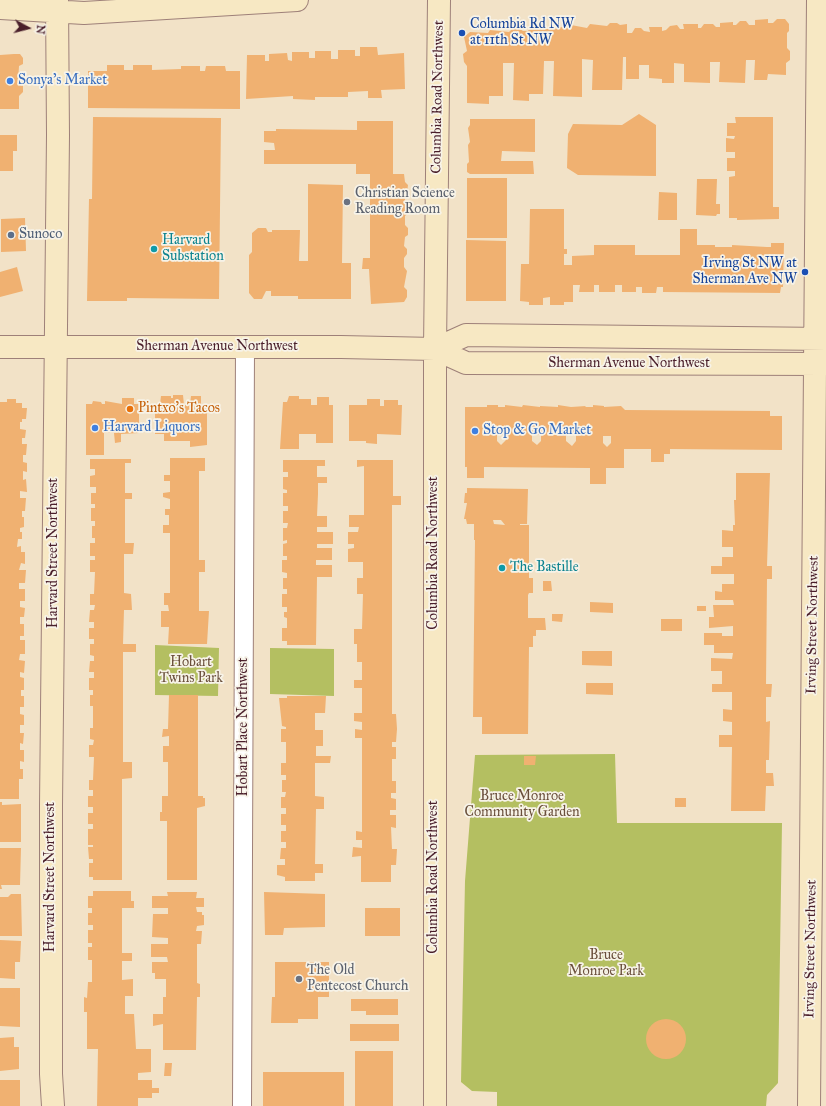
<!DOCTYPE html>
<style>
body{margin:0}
#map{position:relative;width:826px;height:1106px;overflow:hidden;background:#f2e2c7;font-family:"IM FELL Great Primer",serif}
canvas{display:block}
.north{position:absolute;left:8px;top:8px;width:40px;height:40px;-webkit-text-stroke:3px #f7f3e8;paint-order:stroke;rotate:97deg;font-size:11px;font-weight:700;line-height:16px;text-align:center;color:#4a1f2b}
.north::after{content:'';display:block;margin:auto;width:14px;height:18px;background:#4a1f2b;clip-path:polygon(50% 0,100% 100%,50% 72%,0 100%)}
</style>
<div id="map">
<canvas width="826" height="1106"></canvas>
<div class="north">N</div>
</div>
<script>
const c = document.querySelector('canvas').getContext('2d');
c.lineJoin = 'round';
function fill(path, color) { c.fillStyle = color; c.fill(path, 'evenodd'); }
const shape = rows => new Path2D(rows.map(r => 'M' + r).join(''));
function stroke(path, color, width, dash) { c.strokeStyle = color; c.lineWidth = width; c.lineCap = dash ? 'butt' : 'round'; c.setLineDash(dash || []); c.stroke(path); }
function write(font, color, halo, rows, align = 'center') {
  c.font = font + ' "IM FELL Great Primer",serif'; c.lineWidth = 3.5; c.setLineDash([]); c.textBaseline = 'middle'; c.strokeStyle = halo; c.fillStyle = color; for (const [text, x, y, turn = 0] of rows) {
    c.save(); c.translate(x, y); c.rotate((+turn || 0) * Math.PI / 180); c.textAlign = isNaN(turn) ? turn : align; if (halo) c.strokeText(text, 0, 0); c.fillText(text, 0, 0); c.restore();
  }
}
fill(shape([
 [155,645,219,648,218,696,155,695],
 [270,648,334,649,334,696,270,694],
 [615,754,617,823,782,823,778,1083,767,1095,766,1106,497,1106,497,1092,472,1091,461,1082,465,881,475,755]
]), '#b4bf61');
fill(shape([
 [768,19,768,23,773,23,777,19,785,19,789,24,789,31,787,33,787,48,790,51,790,60,786,63,786,75,768,74,767,80,754,80,755,60,746,60,745,83,719,82,720,62,710,62,710,83,684,82,684,64,674,63,674,83,662,83,662,79,649,78,649,65,639,65,639,79,626,79,626,57,623,57,622,90,592,90,593,60,582,59,582,97,553,96,554,61,544,61,543,94,529,94,529,101,513,100,514,63,503,63,503,96,489,96,489,104,467,103,467,66,464,62,463,54,467,51,464,37,470,32,488,33,490,30,509,32,512,29,520,29,523,31,528,31,530,28,548,29,551,26,568,28,571,25,587,28,590,24,607,26,610,23,617,23,620,25,627,24,627,33,632,33,635,28,641,28,644,31,650,32,649,27,662,27,662,31,666,30,670,26,677,25,680,29,684,29,683,24,698,24,698,28,701,28,704,24,713,24,716,27,720,27,720,23,733,22,733,25,736,25,740,21,746,21,749,25,755,25,755,20],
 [360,47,377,47,378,55,404,53,405,89,381,90,382,98,368,98,368,91,348,92,348,97,315,97,315,100,293,99,293,96,246,99,247,55,265,55,265,61,269,61,269,54,287,53,288,60,292,61,292,52,309,52,309,58,315,58,315,51,331,51,331,59,338,59,338,50,355,50,355,56,360,56],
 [14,54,20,54,23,58,23,64,19,66,18,81,23,84,23,92,19,96,19,109,0,109,0,55],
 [107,65,124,65,124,70,133,70,133,65,152,65,152,70,181,69,181,66,200,66,200,71,205,71,206,66,225,66,226,71,240,71,240,109,88,108,88,71,107,71],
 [639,114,656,125,656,176,578,175,567,168,568,134,573,124,622,125],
 [93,117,221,118,219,299,127,298,127,301,87,301,89,199,92,199],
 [735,117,773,117,773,207,779,207,779,219,737,220,737,218,729,218,729,177,735,176,735,171,727,171,727,158,735,158,735,152,726,152,726,138,734,139,735,136,727,136,727,123,736,123],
 [470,119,535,119,535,152,502,151,501,161,533,161,534,174,470,174,467,172,467,164,469,162,468,145,470,142,468,128,470,125],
 [357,121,393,121,393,174,404,174,405,182,408,185,407,193,405,196,405,203,408,206,408,213,405,216,405,225,408,228,408,235,405,237,404,246,407,249,407,254,404,258,404,267,407,271,404,287,407,290,407,297,404,302,371,304,369,269,362,269,363,258,370,258,370,174,356,174,356,164,264,164,264,150,275,150,274,143,264,142,264,131,276,131,276,129,357,130],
 [0,135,17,135,17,151,13,151,13,171,0,171],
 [467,178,507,178,507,238,467,238],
 [697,179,717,179,716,204,720,204,720,214,717,214,716,216,696,215],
 [308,184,343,185,342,263,351,263,351,299,298,299,298,296,271,296,271,291,266,291,262,299,254,299,249,293,249,255,252,252,252,233,258,228,266,228,268,232,272,232,272,230,300,230,299,261,308,261],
 [659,192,677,193,677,220,658,220],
 [530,209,564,209,564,249,567,249,567,254,564,254,564,265,572,265,572,256,594,255,594,245,635,245,635,255,680,255,680,229,697,229,697,245,715,245,715,247,732,247,732,245,767,247,771,247,771,243,784,243,783,287,781,287,780,293,663,292,663,287,657,287,656,293,642,293,642,287,636,287,636,292,622,292,622,285,615,285,615,292,599,292,599,285,594,285,594,292,579,292,580,285,573,285,573,302,564,302,564,305,550,305,550,297,543,298,543,305,529,305,529,302,520,301,521,264,529,264],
 [25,218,26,251,1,252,1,219],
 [466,240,506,241,506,301,466,301],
 [17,267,23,291,0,297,0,272],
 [173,395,183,395,184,405,190,405,191,396,201,396,201,405,207,405,207,445,190,447,190,441,164,441,164,434,155,434,155,404,160,404,161,396,171,396,171,398,173,398],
 [289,396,299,396,299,399,311,399,311,405,317,405,317,397,329,397,329,405,333,405,333,443,316,443,316,434,299,434,299,449,280,449,283,402,287,402],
 [122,398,134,398,134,404,139,404,139,433,121,434,121,442,115,443,114,433,104,433,104,455,86,455,86,404,92,404,93,401,101,402,102,404,105,404,105,401,122,404],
 [7,399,16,399,16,403,22,403,22,408,27,408,26,419,22,419,22,422,20,422,20,429,26,430,25,438,22,438,22,444,27,444,26,455,23,455,23,462,27,463,27,472,23,471,23,480,26,479,27,492,20,491,20,498,26,498,25,511,22,511,22,517,24,517,24,527,20,528,20,532,22,532,22,539,18,539,17,547,21,546,21,552,25,552,25,564,21,563,19,570,26,570,25,583,19,583,19,589,25,589,25,601,20,601,20,607,25,608,24,617,20,617,20,624,24,624,24,636,20,636,20,640,25,640,25,654,20,654,19,660,25,661,24,673,20,672,20,677,24,678,24,690,21,690,21,696,24,696,24,707,20,707,20,714,24,715,24,725,20,725,20,733,24,733,23,744,20,743,20,750,24,750,24,762,20,761,20,769,23,769,23,779,19,779,19,799,0,799,0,402,7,402],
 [367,399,380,399,380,406,384,406,384,400,398,400,398,405,402,405,401,435,377,434,377,444,366,443,366,441,349,441,349,405,367,405],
 [487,405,498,405,498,407,505,407,505,405,522,407,523,405,540,407,540,406,558,407,558,405,571,407,586,406,585,407,593,407,593,405,604,406,604,407,621,406,625,410,770,411,770,416,782,416,782,450,670,449,670,454,664,454,664,462,651,462,651,449,624,449,624,468,606,468,606,484,590,484,590,468,588,468,484,467,484,478,467,478,467,467,465,467,465,407,487,407],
 [497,435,506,435,506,440,501,445,497,441],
 [532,435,541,435,541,441,537,445,532,441],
 [566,435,576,435,576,441,572,446,566,441],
 [603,436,611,436,611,443,607,447,603,443],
 [170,458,205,458,205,471,199,471,199,560,205,560,205,572,199,572,199,611,209,611,207,644,168,644,169,627,161,627,161,611,169,611,168,605,164,605,164,593,170,593,170,533,163,533,163,525,169,525,169,515,165,515,165,509,170,509,170,499,163,497,163,493,170,492,170,481,164,481,164,475,170,475],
 [90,459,131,459,131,463,125,463,125,493,132,493,132,499,125,499,125,543,134,543,133,554,124,554,124,593,131,594,132,610,124,610,123,644,136,644,136,652,123,652,123,762,132,762,132,778,122,779,122,880,93,880,93,877,89,877,89,863,93,863,93,859,89,859,88,847,93,847,93,845,88,845,88,829,93,829,93,824,88,824,88,813,93,813,93,807,88,807,88,796,93,796,93,790,89,790,89,780,93,780,94,757,89,757,89,745,93,745,94,740,90,739,90,728,93,728,93,706,90,706,90,695,93,695,93,690,89,690,89,678,94,678,94,672,89,672,90,661,94,661,94,656,90,655,90,644,94,644,94,639,89,639,89,628,94,628,94,622,89,622,90,610,94,610,95,605,90,605,90,594,94,594,95,572,90,572,90,560,95,560,95,556,90,556,90,543,95,543,95,538,92,538,92,526,95,526,95,521,91,521,91,508,95,508,95,504,91,504,91,493,96,493,96,487,90,487,90,476,95,475,95,469,90,469],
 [283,460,325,460,325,466,317,466,317,477,327,477,327,483,318,483,318,494,317,516,327,516,327,527,317,527,317,532,333,532,333,544,317,544,317,548,332,548,332,560,316,560,316,565,332,565,332,577,317,577,316,645,287,645,287,641,282,641,282,628,287,628,287,618,284,617,284,612,287,612,287,607,282,607,282,594,287,594,287,589,283,589,283,578,287,578,287,573,282,572,282,560,287,560,287,556,283,556,283,544,287,543,287,540,283,541,283,528,287,528,288,523,283,523,283,511,288,511,288,506,283,506,283,493,287,493,287,490,283,489,283,477,288,477,288,472,283,472],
 [357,460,393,460,393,496,401,496,401,505,392,505,392,714,396,714,397,729,396,742,392,742,392,747,396,747,396,759,392,759,392,781,396,781,396,793,391,793,391,798,396,799,396,810,390,810,390,815,396,815,396,828,391,827,392,849,397,849,396,865,391,865,391,882,361,882,361,856,352,857,353,847,362,848,362,840,356,840,356,831,362,832,362,738,355,738,355,729,362,730,362,722,354,721,354,713,362,713,362,688,354,688,354,680,362,680,362,662,357,662,357,644,354,644,354,629,362,629,363,594,357,594,357,578,363,578,363,562,348,562,348,549,354,548,354,544,348,544,348,532,358,532,359,527,349,527,349,515,364,515,364,466,357,467],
 [736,473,770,473,767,566,772,566,772,579,767,579,766,684,772,684,771,697,766,697,766,722,770,721,769,760,766,760,766,773,773,773,774,786,766,786,765,811,731,811,732,747,719,747,719,735,732,735,732,722,723,721,723,709,732,710,732,692,712,692,712,684,722,684,722,671,711,671,711,658,732,659,733,653,714,653,714,645,704,645,704,633,722,633,722,636,733,636,733,626,709,628,709,617,714,617,713,605,734,605,733,600,715,600,715,591,722,592,722,584,734,584,734,574,711,574,711,566,722,566,722,557,733,557,733,547,722,547,722,530,733,531,733,525,735,525,734,500,736,500],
 [467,488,528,489,527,524,520,524,520,525,529,525,529,578,533,578,533,593,529,593,528,595,528,618,545,618,546,630,536,630,536,636,533,636,533,647,529,647,528,734,482,734,482,717,473,717,475,540,474,540,474,524,467,524,466,519,464,519,467,503,464,503,465,493,467,493],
 [493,520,501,520,505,525,494,524],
 [543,581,551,581,552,591,543,591],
 [590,602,613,603,613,613,590,612],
 [697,606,706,606,706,611,697,611],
 [552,614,563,614,562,622,552,621],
 [661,619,682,619,682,631,661,631],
 [582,651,612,651,612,666,582,665],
 [586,683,613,683,613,695,586,694],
 [169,695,198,695,198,796,203,796,203,798,205,798,205,806,197,808,197,880,167,880,167,821,160,821,160,812,162,812,162,796,168,796,168,762,163,762,163,746,169,746,169,736,162,737,163,729,168,729],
 [287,696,326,696,325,713,315,713,315,730,323,730,323,746,316,746,316,756,331,756,330,763,315,763,315,796,324,797,324,809,316,809,315,864,323,864,323,873,315,873,315,881,285,881,285,877,277,875,277,865,285,865,285,859,280,859,281,848,286,848,286,842,281,842,281,831,286,831,286,825,281,825,281,814,286,814,286,808,281,808,281,797,285,797,286,792,282,792,282,780,286,780,286,775,281,775,281,763,286,763,286,742,281,742,281,729,286,729,286,727,282,726,279,698,287,698],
 [524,756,536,756,535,765,524,765],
 [675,798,686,798,686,807,675,807],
 [0,802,2,802,2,805,21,804,21,842,0,842],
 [0,848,21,848,20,885,1,885,2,889,0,889],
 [93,891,131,891,131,901,134,901,134,908,122,908,122,953,132,953,132,961,122,961,122,980,133,979,133,996,125,996,125,1014,134,1014,136,1049,151,1049,151,1072,138,1073,138,1080,152,1080,152,1088,159,1088,159,1093,152,1093,152,1098,138,1098,138,1106,97,1106,98,1049,87,1049,87,1012,84,1012,84,997,87,998,88,982,92,982,92,960,88,960,88,947,92,947,92,943,88,943,88,930,93,930,93,925,88,925,88,913,92,913,92,908,88,908,88,896,93,896],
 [167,892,197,892,196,898,204,898,204,907,196,907,197,912,202,912,202,915,204,915,204,925,197,926,196,931,202,931,201,944,197,944,197,983,200,984,200,997,197,997,196,1050,163,1050,163,1024,153,1026,153,1014,163,1014,163,997,166,997,166,979,155,979,155,973,152,973,152,962,168,962,167,957,151,957,151,944,168,944,168,938,152,937,153,914,168,914,168,908,152,908,152,896,168,896],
 [264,892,325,894,325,927,284,928,283,935,265,935],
 [11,894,21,894,22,936,0,936,0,897,8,897],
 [365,908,400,908,400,936,365,936],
 [0,940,21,941,20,962,15,962,15,979,0,978],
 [275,962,329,962,329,997,318,997,318,1019,298,1019,298,1023,271,1023,272,997,275,997],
 [0,988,20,988,20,1027,0,1026],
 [351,999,398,999,398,1015,366,1015,366,1011,351,1011],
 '646 1039a20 20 0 1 1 40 0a20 20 0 1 1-40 0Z',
 [350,1024,399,1024,399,1041,350,1041],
 [14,1037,14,1047,19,1047,19,1069,0,1071,0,1038],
 [355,1051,393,1051,393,1106,355,1106],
 [165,1063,172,1063,171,1076,164,1076],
 [263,1072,344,1072,344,1106,263,1106],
 [0,1080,20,1080,20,1106,0,1106]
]), '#f0b171');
const street = shape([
 [242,1106,245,347]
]);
const secondary = shape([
 [0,8,84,13,297,0],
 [0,347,341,347,435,349,466,363,826,364],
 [435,349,466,335,826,339],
 [53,1106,51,1074,51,805,58,135,57,0],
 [435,1106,435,349,439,0],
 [809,1106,818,0]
]);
stroke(street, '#9e8079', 20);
stroke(secondary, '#9e8079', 24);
stroke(street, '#fff', 18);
stroke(secondary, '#f7e8c3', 22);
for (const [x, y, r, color] of [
 [462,33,4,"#1a4fb4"],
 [10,81,4,"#3f7fe0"],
 [347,202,4,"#6b7280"],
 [11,235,4,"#5c6f8a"],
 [154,249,4,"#0f9aa8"],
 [805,272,4,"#1a4fb4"],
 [130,409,4,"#e8710a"],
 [95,428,4,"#3f7fe0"],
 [475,431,4,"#3f7fe0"],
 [502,568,4,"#0f9aa8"],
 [299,979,4,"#6b7280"]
]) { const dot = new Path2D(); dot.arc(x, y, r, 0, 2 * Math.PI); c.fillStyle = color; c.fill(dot); stroke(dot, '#f7f3e8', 1.5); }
write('14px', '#164399', '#f7f3e8', [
 ["Columbia Rd NW",470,25],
 ["at 11th St NW",470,41],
 ["Irving St NW at",797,264,"right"],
 ["Sherman Ave NW",797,280,"right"]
], 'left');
write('14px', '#366cbe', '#f7f3e8', [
 ["Sonya's Market",18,81],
 ["Harvard Liquors",103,428],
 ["Stop & Go Market",483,431]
], 'left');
write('14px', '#4a1f2b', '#f7f3e8', [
 ["Columbia Road Northwest",438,97,-89],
 ["Sherman Avenue Northwest",217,347],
 ["Sherman Avenue Northwest",629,364],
 ["Harvard Street Northwest",54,553,-90],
 ["Columbia Road Northwest",434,553,-90],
 ["Irving Street Northwest",813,625,-89],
 ["Hobart Place Northwest",244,727,-90],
 ["Harvard Street Northwest",51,877,-90],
 ["Columbia Road Northwest",434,877,-90],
 ["Irving Street Northwest",811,949,-89]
]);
write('14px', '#5b616d', '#f7f3e8', [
 ["Christian Science",355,194],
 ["Reading Room",355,210],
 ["The Old",307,971],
 ["Pentecost Church",307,987]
], 'left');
write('14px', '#4e5e75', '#f7f3e8', [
 ["Sunoco",19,235]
], 'left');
write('14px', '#0d838f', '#f7f3e8', [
 ["Harvard",162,241],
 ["Substation",162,257],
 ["The Bastille",510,568]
], 'left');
write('14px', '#c56008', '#f7f3e8', [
 ["Pintxo's Tacos",138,409]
], 'left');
write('14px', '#6a4f3b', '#f7f3e8', [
 ["Hobart",191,663],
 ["Twins Park",191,679],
 ["Bruce Monroe",522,797],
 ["Community Garden",522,813],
 ["Bruce",606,956],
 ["Monroe Park",606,972]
]);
</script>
